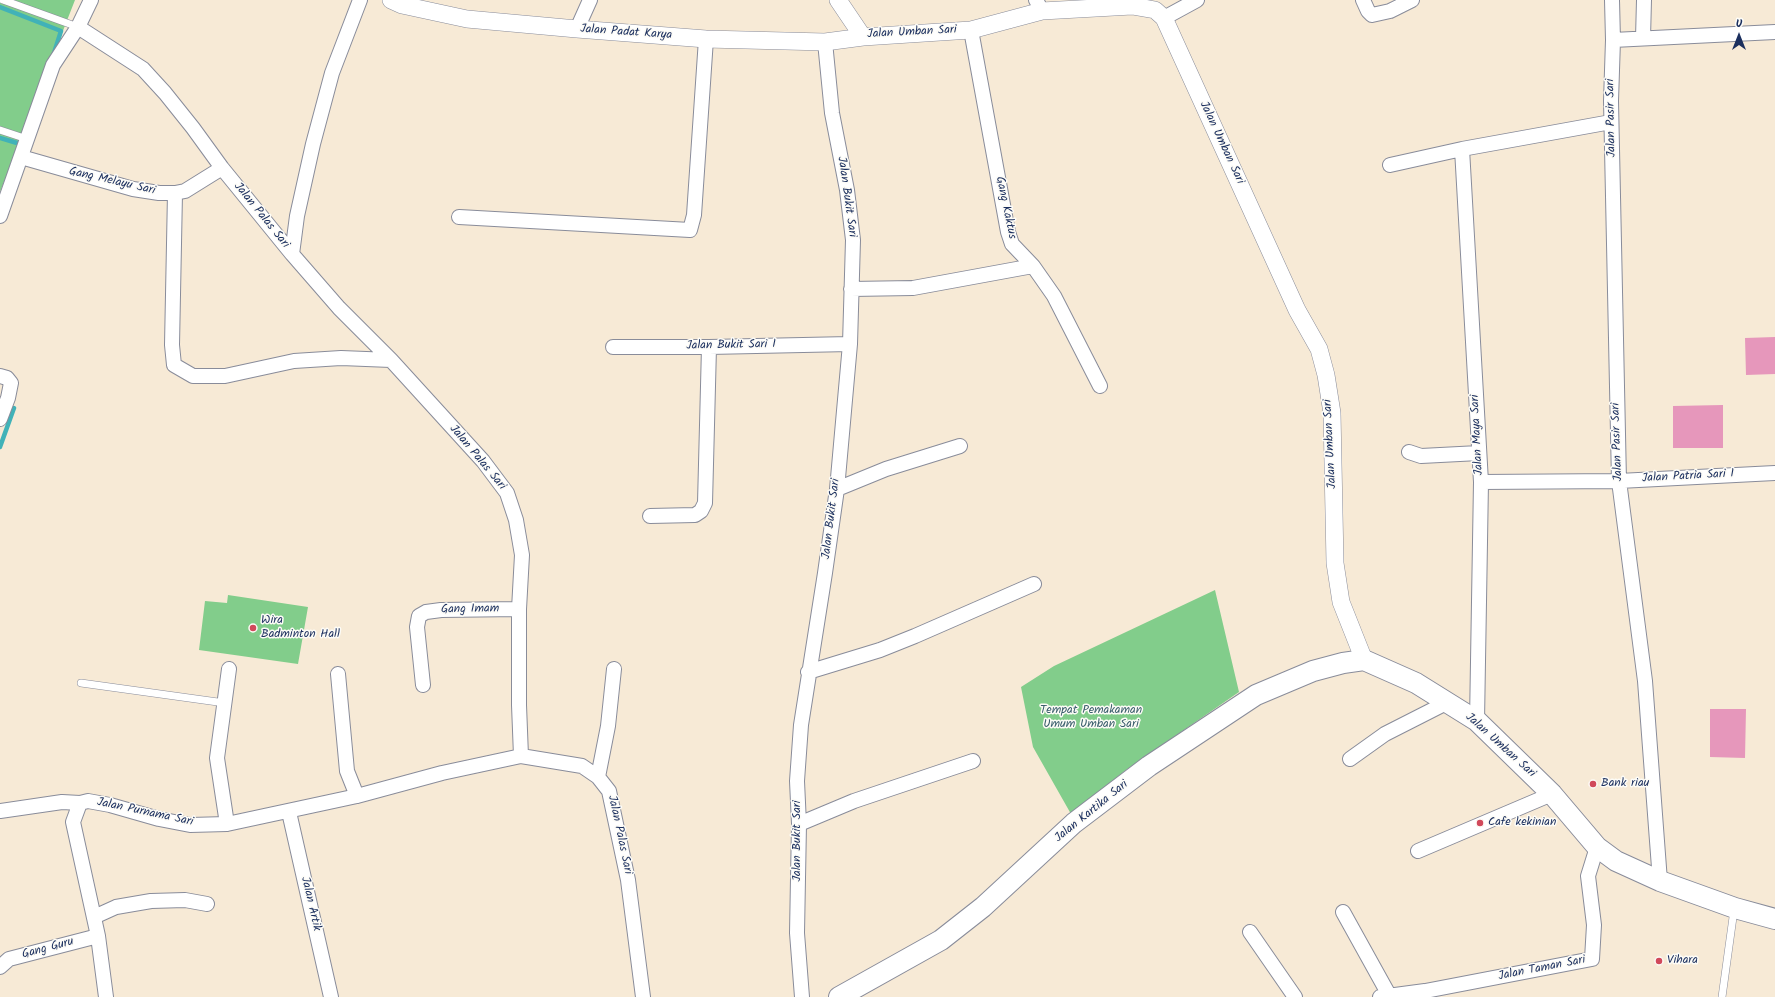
<!DOCTYPE html>
<style>
body{margin:0}
#map{position:relative;width:1775px;height:997px;overflow:hidden;background:#f7ead6;font-family:Kalam,sans-serif}
canvas{display:block}
.north{position:absolute;left:1719px;top:16px;width:40px;height:40px;-webkit-text-stroke:3px #fdfcf7;paint-order:stroke;rotate:0deg;font-size:11px;font-weight:700;line-height:16px;text-align:center;color:#1b2f5e}
.north::after{content:'';display:block;margin:auto;width:14px;height:18px;background:#1b2f5e;clip-path:polygon(50% 0,100% 100%,50% 72%,0 100%)}
</style>
<div id="map">
<canvas width="1775" height="997"></canvas>
<div class="north">U</div>
</div>
<script>
const c = document.querySelector('canvas').getContext('2d');
c.lineJoin = 'round';
function fill(path, color) { c.fillStyle = color; c.fill(path, 'evenodd'); }
const shape = rows => new Path2D(rows.map(r => 'M' + r).join(''));
function stroke(path, color, width, dash) { c.strokeStyle = color; c.lineWidth = width; c.lineCap = dash ? 'butt' : 'round'; c.setLineDash(dash || []); c.stroke(path); }
function write(font, color, halo, rows, align = 'center') {
  c.font = font + ' Kalam,sans-serif'; c.lineWidth = 3; c.setLineDash([]); c.textBaseline = 'middle'; c.strokeStyle = halo; c.fillStyle = color; for (const [text, x, y, turn = 0] of rows) {
    c.save(); c.translate(x, y); c.rotate((+turn || 0) * Math.PI / 180); c.textAlign = isNaN(turn) ? turn : align; if (halo) c.strokeText(text, 0, 0); c.fillText(text, 0, 0); c.restore();
  }
}
fill(shape([
 [0,0,75,0,0,192],
 [1215,590,1239,692,1126,770,1071,814,1033,747,1021,687,1054,666],
 [228,595,308,607,298,664,199,650,205,601,227,603]
]), '#82cd8b');
stroke(shape([
 [0,7,61,31,54,53],
 [0,138,17,143],
 [0,447,14,408]
]), '#41b2b8', 4.5);
fill(shape([
 [1775,337,1775,374,1746,375,1745,338],
 [1723,405,1723,448,1673,448,1673,406],
 [1710,709,1746,709,1745,758,1710,757]
]), '#e697bb');
const service = shape([
 [3,0,78,27],
 [0,130,27,139],
 [81,683,225,703],
 [1722,997,1734,910]
]);
const minor = shape([
 [91,0,78,27,143,69,165,93,193,128,222,168,292,254,339,308,391,360,483,461,507,493,516,520,522,555,519,609,519,705,521,756],
 [1036,0,1042,11],
 [1363,0,1368,11,1372,15,1390,11,1412,0],
 [1612,0,1613,40,1611,101,1619,481,1645,681,1660,881],
 [1164,18,1197,0],
 [577,29,590,0],
 [971,30,1008,232,1012,244,1033,266,1054,296,1100,386],
 [1643,38,1644,0],
 [1613,40,1775,32],
 [1462,149,1481,482,1477,721],
 [21,157,133,189,159,193,175,193,185,191,222,168],
 [1390,165,1462,149,1611,122],
 [175,193,172,345,174,365,193,376,225,376,294,361,341,358,391,360],
 [0,216,53,65,78,27],
 [459,217,690,230,694,215,706,39],
 [292,254,297,216,313,144,332,73,360,0],
 [851,289,913,288,1033,266],
 [613,347,709,347,850,344],
 [0,376,7,378,11,383,8,398,0,419],
 [1409,452,1421,456,1479,453],
 [1481,482,1619,481,1775,473],
 [837,489,886,469,960,446],
 [650,516,695,515,701,511,705,503,709,347],
 [808,672,880,650,915,636,1034,584],
 [338,674,347,771,357,796],
 [423,685,417,627,419,616,426,612,441,610,519,609],
 [1350,759,1385,734,1448,702],
 [598,777,608,726,614,669],
 [0,811,62,802,80,803],
 [289,812,331,997],
 [227,824,217,758,229,669],
 [799,824,854,801,973,761],
 [1418,851,1552,794],
 [1343,912,1389,995],
 [94,917,116,907,151,901,185,900,207,904],
 [1250,932,1295,997],
 [0,967,9,959,98,936],
 [106,997,98,936,73,822,80,803,88,801,110,805,159,819,190,825,227,824,357,796,442,773,521,756,582,766,598,777,609,791,628,880,643,997],
 [802,997,797,933,799,824,797,781,801,725,825,573,837,489,850,344,853,240,847,190,832,113,825,42],
 [1380,997,1425,991,1592,959,1594,925,1588,876,1597,847]
]);
const tertiary = shape([
 [391,0,402,5,467,19,577,29,706,39,825,42,863,37],
 [838,0,863,37,971,30,1042,11,1132,6,1155,10,1164,18,1297,310,1319,349,1326,375,1332,413,1335,563,1341,602,1364,660]
]);
const secondary = shape([
 [839,997,941,940,983,907,1074,823,1149,766,1256,695,1313,671,1343,663,1364,660,1416,683,1477,721,1552,794,1597,847,1616,861,1660,881,1735,908,1775,919]
]);
stroke(service, '#898c9a', 8);
stroke(minor, '#898c9a', 16);
stroke(tertiary, '#898c9a', 18);
stroke(secondary, '#898c9a', 22);
stroke(service, '#fff', 7);
stroke(minor, '#fff', 14);
stroke(tertiary, '#fff', 17);
stroke(secondary, '#fff', 20);
for (const [x, y, r, color] of [
 [253,628,4,"#d1495b"],
 [1593,784,4,"#d1495b"],
 [1480,823,4,"#d1495b"],
 [1659,961,4,"#d1495b"]
]) { const dot = new Path2D(); dot.arc(x, y, r, 0, 2 * Math.PI); c.fillStyle = color; c.fill(dot); stroke(dot, '#fdfcf7', 1.5); }
write('12px', '#1b2f5e', '#fdfcf7', [
 ["Jalan Padat Karya",626,33,4],
 ["Jalan Umban Sari",912,33,-3],
 ["Jalan Pasir Sari",1612,118,-91],
 ["Jalan Umban Sari",1221,143,65],
 ["Gang Melayu Sari",112,182,13],
 ["Jalan Bukit Sari",846,197,82],
 ["Gang Kaktus",1005,208,78],
 ["Jalan Palas Sari",261,216,51],
 ["Jalan Bukit Sari I",731,346,-1],
 ["Jalan Maya Sari",1478,435,-93],
 ["Jalan Pasir Sari",1618,442,-92],
 ["Jalan Umban Sari",1331,444,-93],
 ["Jalan Palas Sari",477,458,50],
 ["Jalan Patria Sari I",1688,477,-3],
 ["Jalan Bukit Sari",832,519,-83],
 ["Gang Imam",470,610,-1],
 ["Jalan Umban Sari",1500,746,42],
 ["Jalan Kartika Sari",1092,812,-39],
 ["Jalan Purnama Sari",145,813,12],
 ["Jalan Palas Sari",619,835,78],
 ["Jalan Bukit Sari",798,841,-90],
 ["Jalan Artik",310,904,77],
 ["Gang Guru",48,949,-15],
 ["Jalan Taman Sari",1542,969,-11]
]);
write('12px', '#1b2f5e', '#fdfcf7', [
 ["Wira",261,621],
 ["Badminton Hall",261,635],
 ["Bank riau",1601,784],
 ["Cafe kekinian",1488,823],
 ["Vihara",1667,961]
], 'left');
write('12px', '#3a5e6c', '#fdfcf7', [
 ["Tempat Pemakaman",1091,711],
 ["Umum Umban Sari",1091,725]
]);
</script>
